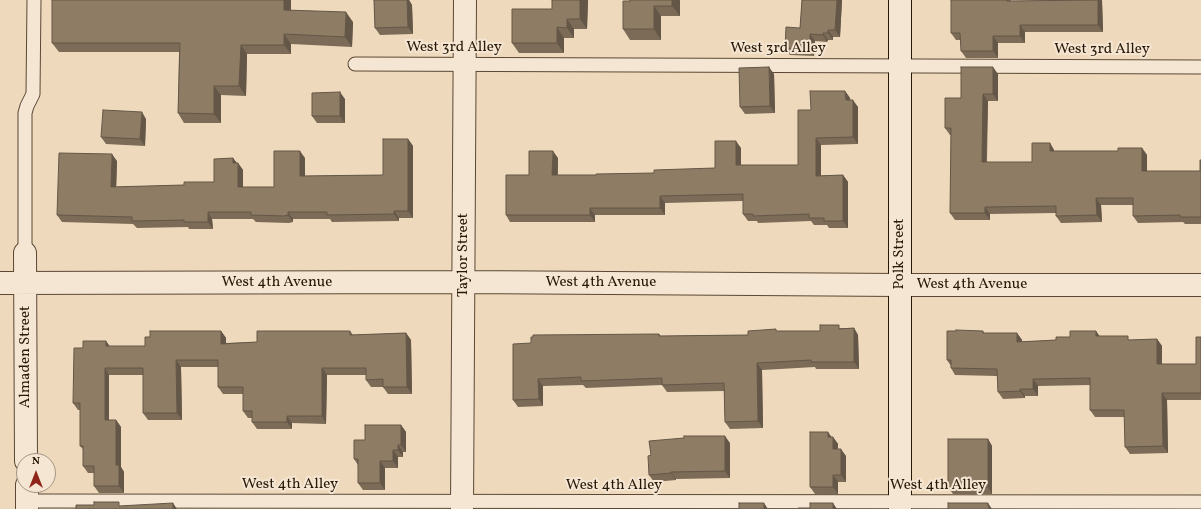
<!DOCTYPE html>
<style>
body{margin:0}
#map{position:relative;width:1201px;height:509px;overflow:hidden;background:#efd9bc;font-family:Vollkorn,serif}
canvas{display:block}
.north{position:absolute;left:16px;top:453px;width:40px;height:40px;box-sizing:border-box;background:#f5e6d3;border:1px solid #a39481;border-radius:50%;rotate:0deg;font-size:11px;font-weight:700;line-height:16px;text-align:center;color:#281806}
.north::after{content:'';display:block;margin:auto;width:14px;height:18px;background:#8f2418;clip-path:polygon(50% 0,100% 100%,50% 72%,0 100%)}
</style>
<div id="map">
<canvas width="1201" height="509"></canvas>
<div class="north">N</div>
</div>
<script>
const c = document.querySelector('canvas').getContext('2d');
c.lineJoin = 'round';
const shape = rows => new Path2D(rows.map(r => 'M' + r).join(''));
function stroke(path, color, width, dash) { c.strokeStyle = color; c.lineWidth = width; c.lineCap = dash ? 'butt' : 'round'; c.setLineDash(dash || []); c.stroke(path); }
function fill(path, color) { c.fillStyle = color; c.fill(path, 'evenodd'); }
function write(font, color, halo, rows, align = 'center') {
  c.font = font + ' Vollkorn,serif'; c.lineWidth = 4; c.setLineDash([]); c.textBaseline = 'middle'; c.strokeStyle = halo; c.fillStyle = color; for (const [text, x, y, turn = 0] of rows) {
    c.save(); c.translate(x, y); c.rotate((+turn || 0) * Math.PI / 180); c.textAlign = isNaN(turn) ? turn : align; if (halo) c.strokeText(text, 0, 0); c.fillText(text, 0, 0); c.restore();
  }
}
const lane = shape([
 [355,64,1201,67],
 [25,253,25,113,27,106,33,94,34,0],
 [27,501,1201,502]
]);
const street = shape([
 [25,253,26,461],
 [0,283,464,282,900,285,1201,285],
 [27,485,27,509],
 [462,509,465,0]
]);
const secondary = shape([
 [900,0,900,509]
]);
stroke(lane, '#5a4834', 15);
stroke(street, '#5a4834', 24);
stroke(secondary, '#281806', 24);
stroke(lane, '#f5e6d3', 13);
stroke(street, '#f5e6d3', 22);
stroke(secondary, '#f5e6d3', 22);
fill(shape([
 [374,0,409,0,412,5,413,34,380,35,375,28],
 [588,0,587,29,574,29,574,38,564,38,564,53,519,53,512,43,552,9],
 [630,0,680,0,680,16,661,16,661,40,630,40,623,29],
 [802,0,842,0,840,37,833,37,833,40,828,40,827,42,815,41,814,56,790,55,785,48,800,28],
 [951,0,1011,0,1011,1,1102,0,1103,32,1025,32,1025,43,998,43,998,58,966,58,961,51,961,40,956,40,951,33],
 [291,10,353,22,352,47,291,44,291,54,247,54,246,96,221,95,221,123,184,123,178,113,179,52,59,52,52,43],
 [774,74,775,113,745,114,740,107],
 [998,74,998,101,988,101,987,162,1032,162,1050,143,1054,150,1054,151,1118,151,1142,148,1147,155,1147,171,1200,171,1201,160,1201,224,1185,224,1183,222,1138,223,1133,216,1133,205,1101,205,1102,222,1061,223,1056,216,1056,213,990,214,990,220,955,220,950,213,951,135,950,135,945,128,961,98],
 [845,91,850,98,850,100,858,107,858,144,821,145,821,176,843,175,848,182,848,228,829,228,827,225,814,225,811,221,758,223,757,221,748,221,743,214,743,201,665,203,665,215,595,215,595,222,510,222,506,215,529,175,558,158,558,175,596,175,654,173,715,168,741,148,741,165,798,165,811,110],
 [345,99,345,123,317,123,312,116],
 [146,119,145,146,106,144,101,137],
 [408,139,413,146,413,218,399,218,399,221,332,222,330,219,293,219,293,222,289,223,256,222,253,219,212,219,213,229,189,229,188,227,137,228,133,224,62,222,57,215,117,161,116,187,184,185,214,182,233,158,237,163,238,163,243,170,243,187,274,187,305,158,305,176,383,175],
 [842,328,854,328,858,335,859,369,816,369,815,367,762,370,763,428,730,429,725,422,724,391,667,392,662,385,586,388,583,385,543,386,543,406,518,407,513,400,531,343,659,334,661,336,748,335,778,331,820,331],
 [221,331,226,338,226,343,257,342,350,331,353,335,406,333,411,340,412,394,388,394,383,387,371,387,366,380,366,375,327,375,326,424,292,423,292,429,257,429,252,422,252,418,248,418,243,411,243,394,223,394,218,387,218,367,181,367,182,420,148,420,143,413,143,375,109,375,109,420,116,420,121,427,121,467,124,472,124,493,99,493,94,486,94,473,88,473,83,466,83,449,80,446,80,410,78,410,73,403,83,348,106,341,109,346,145,346,150,337],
 [983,331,984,333,1017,333,1022,340,1022,342,1056,340,1096,331,1099,336,1131,340,1157,339,1162,346,1162,364,1196,364,1201,337,1201,400,1167,400,1168,453,1130,454,1125,447,1125,417,1095,417,1090,410,1090,385,1038,386,1038,396,1025,396,1025,398,1003,399,998,392,997,376,955,375,951,368,951,366,947,360],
 [401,425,406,432,406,452,403,452,403,457,398,457,398,468,385,468,385,490,363,490,358,483,358,465,354,459,365,440],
 [832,437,833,437,838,444,838,449,846,456,846,482,838,482,838,494,815,494,810,487],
 [988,439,992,446,992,494,953,494,948,487],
 [730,443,730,478,676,479,676,480,654,482,649,475]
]), '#7b6b57');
fill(shape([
 [284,0,291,0,291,19,284,10],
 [407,0,409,0,412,5,413,34,408,27],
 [580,0,588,0,587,29,580,19],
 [672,0,680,0,680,16,672,6],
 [837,0,842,0,840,37,835,30],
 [1098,0,1102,0,1103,32,1098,25],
 [654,6,661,16,661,40,654,29],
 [346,12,353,22,352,47,345,37],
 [567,19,574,29,574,38,567,28],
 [1020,25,1025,32,1025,43,1020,36],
 [557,27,564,38,564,53,557,43],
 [828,30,833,37,833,40,828,33],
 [823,33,828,40,827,42,823,35],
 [284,34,291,44,291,54,284,45],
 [810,34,815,41,814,56,810,49],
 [993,36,998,43,998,58,993,51],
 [241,45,247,54,246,96,239,86],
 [769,67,774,74,775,113,770,106],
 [993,67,998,74,998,101,993,94],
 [214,86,221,95,221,123,214,114],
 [845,91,850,98,851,107,846,100],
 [340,92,345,99,345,123,340,116],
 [983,94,988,101,986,169,982,162],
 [853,100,858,107,858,144,853,137],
 [142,112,146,119,145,146,140,139],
 [816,138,821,145,821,183,816,176],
 [408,139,413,146,413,218,408,211],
 [736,141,741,148,741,172,736,165],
 [1050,143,1054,150,1054,158,1050,151],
 [1142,148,1147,155,1147,178,1142,171],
 [300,151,305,158,305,183,300,176],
 [553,151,558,158,557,182,552,175],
 [112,154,117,161,116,194,111,187],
 [233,158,238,165,233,163],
 [238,163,243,170,243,194,238,187],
 [843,175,848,182,848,228,843,221],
 [660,196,665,203,665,215,660,208],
 [1096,198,1101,205,1102,222,1097,215],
 [985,207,990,214,990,220,985,213],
 [590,208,595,215,595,222,590,215],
 [394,211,399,218,399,221,394,214],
 [208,212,212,219,213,229,208,222],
 [288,212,293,219,293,222,288,215],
 [854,328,858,335,859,369,854,362],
 [221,331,226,338,226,351,221,344],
 [1096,331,1101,338,1096,336],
 [406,333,411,340,412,394,407,387],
 [1017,333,1022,340,1022,349,1017,342],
 [1157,339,1162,346,1162,371,1157,364],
 [106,341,111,348,106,346],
 [176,360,181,367,182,420,177,413],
 [757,363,762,370,763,428,758,421],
 [105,368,109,375,109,427,105,420],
 [322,368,327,375,326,424,322,416],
 [538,379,543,386,543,406,539,399],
 [1033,379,1038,386,1038,396,1033,389],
 [1020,389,1025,396,1025,398,1020,391],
 [1162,393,1167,400,1168,453,1163,446],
 [287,416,292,423,292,429,287,422],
 [116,420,121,427,121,467,124,472,124,493,119,486,116,465],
 [401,425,406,432,406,452,401,445],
 [828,432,833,439,833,437,838,444,837,456,833,449,828,437],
 [725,436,730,443,730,478,725,471],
 [988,439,992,446,992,494,988,487],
 [398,445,403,452,403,457,398,450],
 [841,449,846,456,846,482,841,475],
 [393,450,398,457,398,468,393,461],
 [380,461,385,468,385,490,380,483],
 [671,472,676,479,676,480,671,473],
 [833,475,838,482,838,494,833,487],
 [173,503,177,509,173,509],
 [764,503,768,509,764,509],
 [833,503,837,509,833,509],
 [988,503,992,509,989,509,988,506]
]), '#645747');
const building = shape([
 [52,0,284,0,284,10,346,12,345,37,284,34,284,45,241,45,239,86,214,86,214,114,178,113,180,43,52,43,52,0],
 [374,0,407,0,408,27,375,28,374,0],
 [552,0,580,0,580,19,567,19,567,28,557,27,557,43,512,43,512,9,552,9,552,0],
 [630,0,672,0,672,6,654,6,654,29,623,29,623,1,630,1,630,0],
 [802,0,837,0,835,30,828,30,828,33,823,33,823,35,810,34,810,49,785,48,786,27,800,28,802,0],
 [951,0,1007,0,1007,1,1098,0,1098,25,1020,25,1020,36,993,36,993,51,961,51,960,33,951,33,951,0],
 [769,67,770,106,740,107,739,68,769,67],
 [961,67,993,67,993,94,983,94,982,162,1032,162,1032,143,1050,143,1050,151,1118,151,1118,148,1142,148,1142,171,1200,171,1200,160,1201,160,1201,217,1180,217,1180,215,1133,216,1133,198,1096,198,1097,215,1056,216,1056,206,985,207,985,213,950,213,951,128,945,128,945,98,961,98,961,67],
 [810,91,845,91,846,100,853,100,853,137,816,138,816,176,843,175,843,221,824,221,824,218,809,218,809,214,753,216,753,214,743,214,743,194,660,196,660,208,590,208,590,215,506,215,506,175,529,175,529,151,553,151,552,175,596,175,596,174,654,173,654,170,715,168,715,141,736,141,736,165,798,165,798,110,811,110,810,91],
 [340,92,340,116,312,116,312,93,340,92],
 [103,110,142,112,140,139,101,137,103,110],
 [383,139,408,139,408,211,394,211,394,214,327,215,327,212,288,212,288,215,284,216,251,215,251,212,208,212,208,222,184,222,184,220,132,221,132,217,57,215,59,153,112,154,111,187,184,185,184,182,214,182,214,159,233,158,233,163,238,163,238,187,274,187,274,151,300,151,300,176,383,175,383,139],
 [820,325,839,325,839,329,854,328,854,362,811,362,811,360,757,363,758,421,725,422,724,383,662,385,662,378,581,381,581,377,538,379,539,399,513,400,513,344,531,343,531,337,533,337,533,335,659,334,659,336,748,335,748,331,776,329,776,331,820,331,820,325],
 [956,330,983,331,983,333,1017,333,1017,342,1056,340,1056,337,1070,337,1070,331,1096,331,1096,336,1128,336,1128,340,1157,339,1157,364,1196,364,1196,337,1201,337,1201,393,1162,393,1163,446,1125,447,1124,410,1090,410,1090,378,1033,379,1033,389,1020,389,1020,391,998,392,997,369,951,368,951,360,947,360,947,331,956,331,956,330],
 [150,331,221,331,221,344,257,342,257,331,350,331,350,335,406,333,407,387,383,387,383,379,366,380,366,368,322,368,322,416,287,416,287,422,252,422,252,411,243,411,243,387,218,387,218,360,176,360,177,413,143,413,143,368,105,368,105,420,116,420,116,465,119,465,119,486,94,486,94,466,83,466,83,446,80,446,80,403,73,403,74,348,83,348,83,341,106,341,106,346,145,346,145,337,150,337,150,331],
 [365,425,401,425,401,445,398,445,398,450,393,450,393,461,380,461,380,483,358,483,358,459,354,459,354,440,365,440,365,425],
 [810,432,828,432,828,437,833,437,833,449,841,449,841,475,833,475,833,487,810,487,810,432],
 [684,436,725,436,725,471,671,472,671,473,649,475,648,456,651,455,649,441,684,438,684,436],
 [948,439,988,439,988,487,948,487,948,439],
 [94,502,119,502,119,506,173,503,173,509,76,509,76,505,94,505,94,502],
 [739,503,764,503,764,509,739,509,739,503],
 [810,503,833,503,833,509,798,509,798,508,810,508,810,503],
 [948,503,988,503,988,506,989,506,989,509,948,509,948,503]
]);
fill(building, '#8f7c65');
stroke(building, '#645747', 1);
write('15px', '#281806', '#f5e6d3', [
 ["West 3rd Alley",454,48],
 ["West 3rd Alley",778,49],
 ["West 3rd Alley",1102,50],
 ["Polk Street",900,254,-90],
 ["Taylor Street",464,255,-90],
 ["West 4th Avenue",277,283],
 ["West 4th Avenue",601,283],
 ["West 4th Avenue",972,285],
 ["Almaden Street",26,357,-90],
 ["West 4th Alley",290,485],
 ["West 4th Alley",614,486],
 ["West 4th Alley",938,486]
]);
</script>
